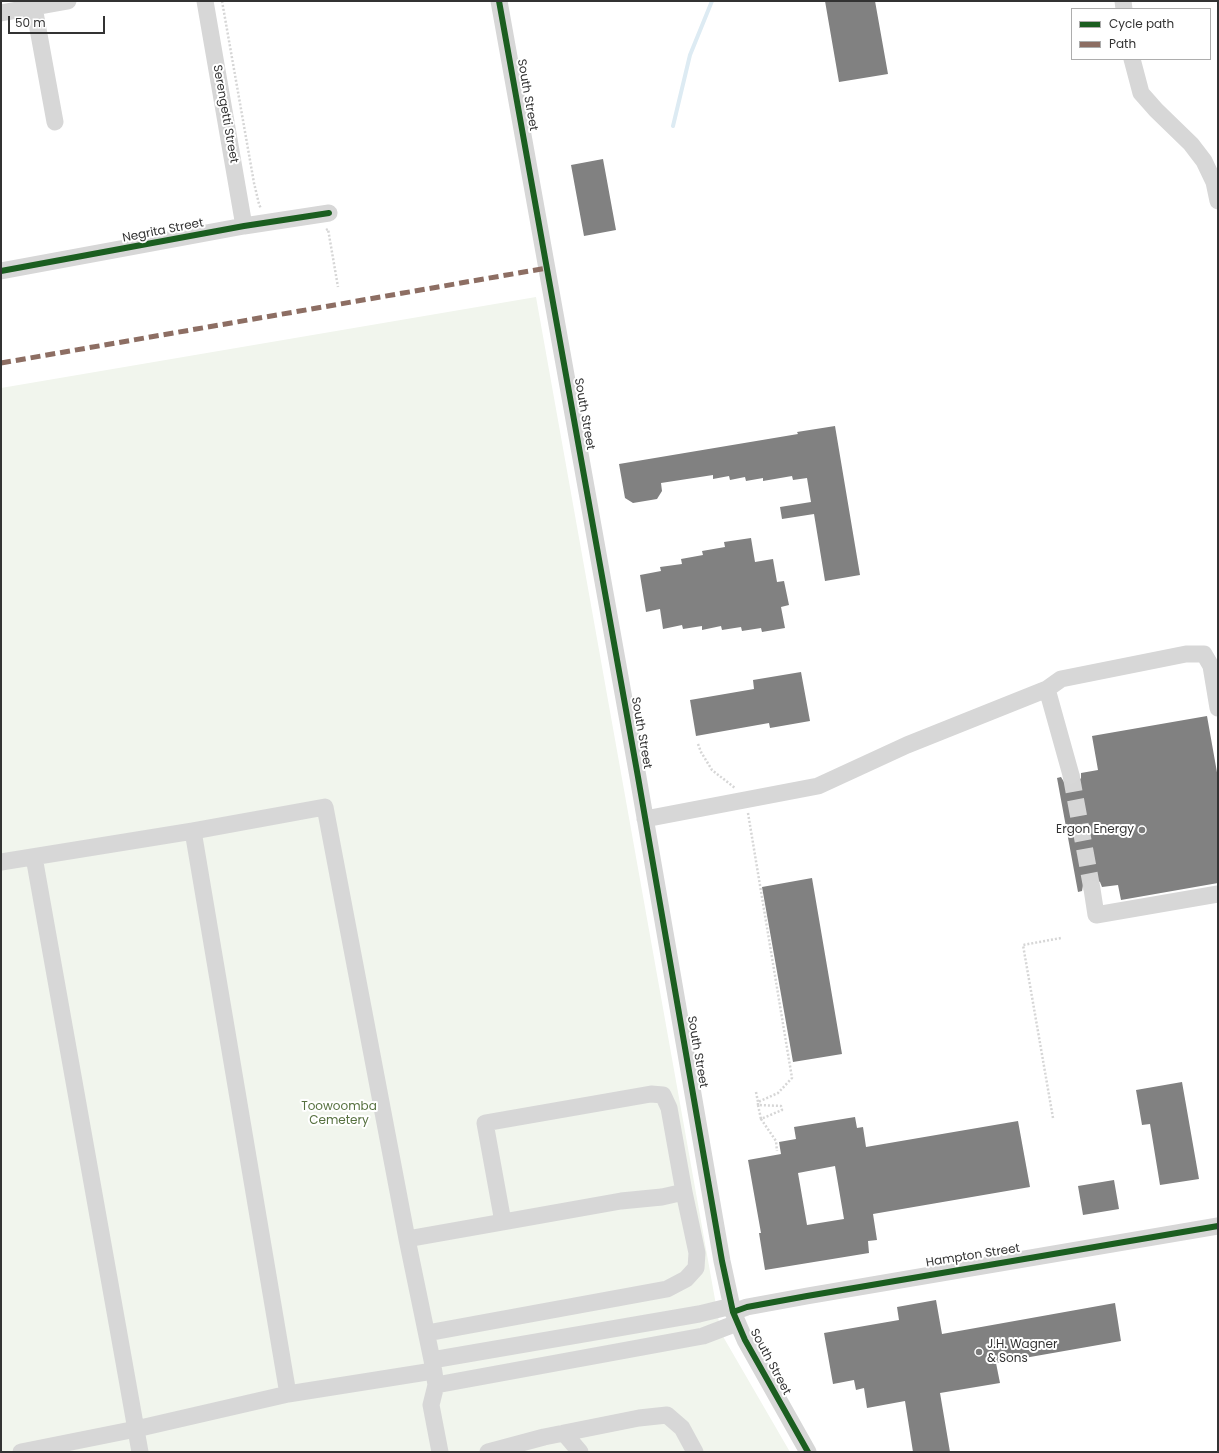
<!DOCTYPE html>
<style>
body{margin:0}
#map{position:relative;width:1219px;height:1453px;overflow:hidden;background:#fff;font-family:Poppins,sans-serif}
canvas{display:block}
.frame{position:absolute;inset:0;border:2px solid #333;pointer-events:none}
.legend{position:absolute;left:1071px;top:8px;width:140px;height:52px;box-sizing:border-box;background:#fff;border:1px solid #adadad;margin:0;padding:5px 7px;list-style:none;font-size:12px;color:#333}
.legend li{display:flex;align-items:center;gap:8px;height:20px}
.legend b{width:20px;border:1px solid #adadad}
.scale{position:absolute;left:8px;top:16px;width:97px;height:18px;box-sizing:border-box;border:2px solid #333;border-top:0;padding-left:5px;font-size:12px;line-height:14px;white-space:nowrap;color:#333;-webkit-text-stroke:3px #fff;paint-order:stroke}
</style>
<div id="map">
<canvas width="1219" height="1453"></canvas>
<div class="frame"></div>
<ul class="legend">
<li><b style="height:5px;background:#1b5e20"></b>Cycle path</li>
<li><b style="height:5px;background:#8d6e63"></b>Path</li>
</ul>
<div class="scale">50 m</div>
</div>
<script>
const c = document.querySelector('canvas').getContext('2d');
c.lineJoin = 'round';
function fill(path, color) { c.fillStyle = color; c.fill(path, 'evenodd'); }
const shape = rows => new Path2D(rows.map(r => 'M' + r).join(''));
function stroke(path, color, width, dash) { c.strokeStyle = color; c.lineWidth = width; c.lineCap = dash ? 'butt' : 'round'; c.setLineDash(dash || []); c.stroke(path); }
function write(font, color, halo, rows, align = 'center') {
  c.font = font + ' Poppins,sans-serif'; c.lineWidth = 4; c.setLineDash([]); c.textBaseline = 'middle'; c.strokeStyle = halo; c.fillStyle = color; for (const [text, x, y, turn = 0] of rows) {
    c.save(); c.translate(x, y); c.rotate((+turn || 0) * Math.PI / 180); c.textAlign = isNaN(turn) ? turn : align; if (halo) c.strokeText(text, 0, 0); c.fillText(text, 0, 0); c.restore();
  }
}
fill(shape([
 [536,297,721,1333,790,1452,1,1452,1,388]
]), '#f1f5ed');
stroke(shape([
 [673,126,690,55,712,1]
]), '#ddebf3', 4);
fill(shape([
 [825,1,875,1,888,74,839,82],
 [603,159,616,230,584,236,571,165],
 [835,426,860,575,825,581,814,514,782,519,780,507,811,502,807,478,793,480,792,476,763,481,763,478,746,481,745,477,730,480,729,476,713,479,713,475,661,483,662,491,657,499,633,503,625,498,619,464,798,434,797,432],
 [751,538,755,562,773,559,777,582,784,581,789,605,781,607,785,628,762,632,761,628,742,631,741,627,722,630,721,626,702,630,702,626,683,629,682,625,663,629,660,609,646,612,640,575,661,571,660,567,682,564,681,559,703,555,702,551,725,547,724,542],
 [801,672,810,721,770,728,769,723,696,736,690,700,754,689,753,680],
 [1207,716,1218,778,1218,883,1121,900,1118,885,1102,887,1100,882,1096,880,1091,879,1086,881,1083,885,1082,891,1078,892,1057,778,1061,777,1064,782,1068,785,1073,785,1078,782,1081,778,1081,773,1098,770,1092,736],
 [812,878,842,1054,793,1062,762,887],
 [1182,1082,1199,1179,1160,1185,1150,1124,1142,1125,1136,1090],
 [855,1117,857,1128,863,1127,866,1147,1018,1121,1030,1187,873,1214,877,1240,868,1241,869,1253,765,1270,759,1233,761,1233,748,1160,781,1154,779,1142,796,1139,794,1127],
 [835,1166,844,1219,807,1225,798,1173],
 [1114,1180,1119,1209,1083,1215,1078,1186],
 [936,1300,942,1334,1115,1303,1121,1341,996,1363,1000,1383,940,1393,950,1452,913,1452,905,1401,867,1408,864,1388,856,1390,854,1380,833,1384,824,1333,899,1320,897,1307]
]), '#818181');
stroke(shape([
 [1071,775,1092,889]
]), '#d6d6d6', 17, [17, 8]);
stroke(shape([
 [222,1,254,183,259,204,261,209],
 [326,230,328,229,338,287],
 [698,744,701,752,712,770,735,788],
 [748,813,792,1078,778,1093,758,1102,758,1105,781,1106,782,1110,761,1119,776,1141,777,1151],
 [756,1092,758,1102],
 [758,1105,761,1119],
 [1053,1118,1023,945,1061,938]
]), '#d6d6d6', 2.5, [2, 2]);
stroke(shape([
 [205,1,244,226],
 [499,1,638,777,722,1261,733,1312,745,1340,808,1452],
 [1123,1,1124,9],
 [34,7,55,122],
 [1,13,68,1],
 [1132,59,1141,93,1156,110,1191,144,1204,161,1214,182,1218,201],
 [1,271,244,226,329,213],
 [1071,775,1047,689,1061,679,1186,654,1204,654,1211,666,1218,708],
 [645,819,818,786,907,745,1047,689],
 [193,831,288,1394],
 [34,857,140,1452],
 [1,862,193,831,325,807,407,1239,432,1360,436,1385,431,1405,440,1452],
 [1092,889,1096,915,1218,894],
 [407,1239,503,1222],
 [733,1312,747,1307,807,1296,1218,1226],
 [427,1333,667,1289,686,1279,696,1268,697,1253,684,1192,669,1108,663,1095,651,1094,485,1123,503,1222,621,1201,662,1197,684,1192],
 [432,1360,699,1314,732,1306],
 [436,1385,703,1336,737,1323],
 [564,1433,580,1452],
 [21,1452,136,1429,288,1394,433,1371],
 [488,1452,544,1437,639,1418,667,1415,682,1428,695,1452]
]), '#d7d7d7', 17);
stroke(shape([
 [1,363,547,268]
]), '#8d6e63', 5, [10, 5]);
stroke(shape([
 [499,1,638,777,722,1261,733,1312,745,1340,808,1452],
 [1,271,244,226,329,213],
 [733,1312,747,1307,807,1296,1218,1226]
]), '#1b5e20', 6);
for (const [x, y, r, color] of [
 [1142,830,4,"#7a7a7a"],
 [979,1352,4,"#7a7a7a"]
]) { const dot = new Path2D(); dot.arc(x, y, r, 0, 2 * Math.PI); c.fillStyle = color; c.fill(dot); stroke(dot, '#fff', 1.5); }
write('12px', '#333', '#fff', [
 ["South Street",527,95,80],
 ["Serengetti Street",225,114,80],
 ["Negrita Street",163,231,-11],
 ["South Street",584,414,80],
 ["South Street",641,733,80],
 ["South Street",697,1052,80],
 ["Hampton Street",973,1256,-9],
 ["South Street",770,1362,62]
]);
write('12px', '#333', '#fff', [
 ["Ergon Energy",1134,830],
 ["J.H. Wagner",987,1345,"left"],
 ["& Sons",987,1359,"left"]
], 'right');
write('12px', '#56703f', '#fff', [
 ["Toowoomba",339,1107],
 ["Cemetery",339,1121]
]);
</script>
